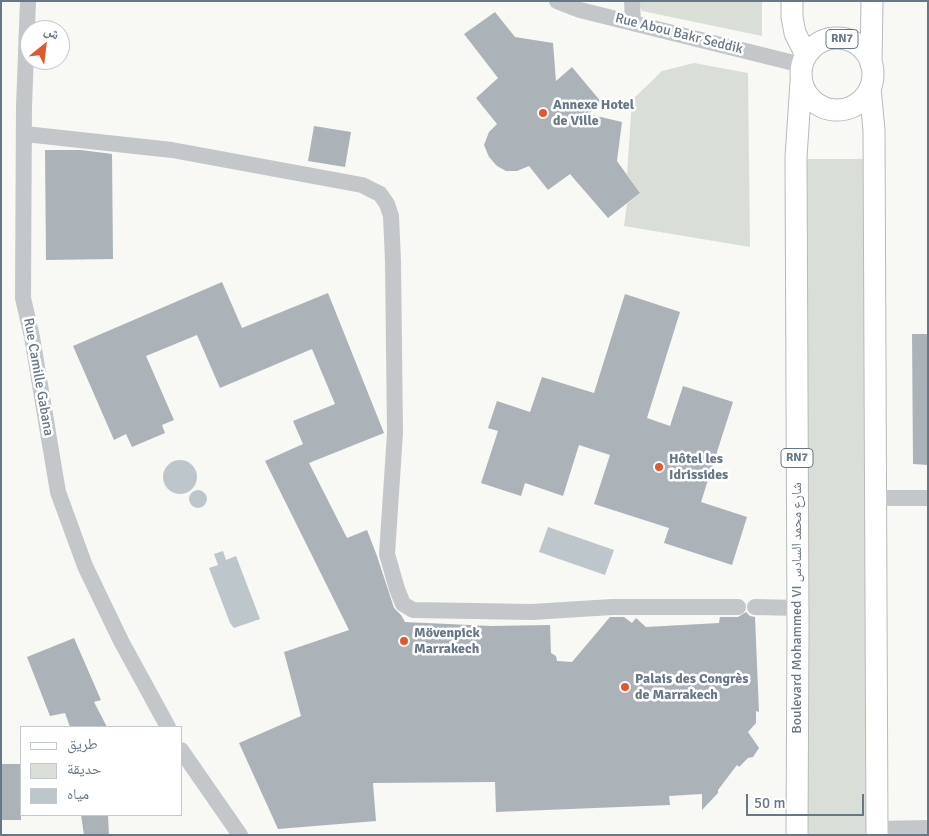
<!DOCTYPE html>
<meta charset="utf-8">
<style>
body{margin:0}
#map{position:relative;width:929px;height:836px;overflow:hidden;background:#f8f8f5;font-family:Signika,"Noto Naskh Arabic",sans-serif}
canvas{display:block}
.frame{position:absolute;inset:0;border:2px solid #677785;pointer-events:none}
.legend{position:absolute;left:20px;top:726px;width:162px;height:90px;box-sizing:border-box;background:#fff;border:1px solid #c2c9ce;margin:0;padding:6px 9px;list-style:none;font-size:15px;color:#677785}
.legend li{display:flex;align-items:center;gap:10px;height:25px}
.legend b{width:25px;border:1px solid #c2c9ce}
.north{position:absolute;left:20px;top:20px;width:50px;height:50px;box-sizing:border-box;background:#fff;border:1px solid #c2c9ce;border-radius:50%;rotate:29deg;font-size:14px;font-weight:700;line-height:20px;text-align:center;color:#677785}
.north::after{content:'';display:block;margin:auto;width:18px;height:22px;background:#e0592c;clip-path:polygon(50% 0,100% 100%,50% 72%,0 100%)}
.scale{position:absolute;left:746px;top:794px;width:118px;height:22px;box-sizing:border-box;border:2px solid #677785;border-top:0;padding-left:6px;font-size:15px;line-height:18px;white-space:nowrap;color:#677785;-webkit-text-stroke:4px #fff;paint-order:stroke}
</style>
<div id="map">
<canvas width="929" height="836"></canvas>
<div class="frame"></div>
<ul class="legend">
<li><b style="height:6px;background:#fff"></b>طريق</li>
<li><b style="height:14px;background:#d9dfd6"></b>حديقة</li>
<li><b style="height:14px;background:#bdc7cb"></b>مياه</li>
</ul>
<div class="north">ش</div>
<div class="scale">50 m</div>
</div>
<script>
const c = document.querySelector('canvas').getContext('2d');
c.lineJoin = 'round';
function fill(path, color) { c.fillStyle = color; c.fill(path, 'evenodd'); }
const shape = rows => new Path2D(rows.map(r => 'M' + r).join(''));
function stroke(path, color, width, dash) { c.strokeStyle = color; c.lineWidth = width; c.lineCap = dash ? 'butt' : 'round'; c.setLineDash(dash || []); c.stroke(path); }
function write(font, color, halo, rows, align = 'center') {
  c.font = font + ' Signika,"Noto Naskh Arabic",sans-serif'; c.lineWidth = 5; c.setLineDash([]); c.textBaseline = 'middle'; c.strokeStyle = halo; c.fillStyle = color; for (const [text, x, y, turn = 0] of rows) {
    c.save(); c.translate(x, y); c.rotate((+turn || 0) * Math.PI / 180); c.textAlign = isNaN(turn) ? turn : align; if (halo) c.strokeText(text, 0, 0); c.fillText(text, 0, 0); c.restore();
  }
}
fill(shape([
 [637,1,762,1,762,36,642,11],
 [694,63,748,73,750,247,624,226,627,204,640,193,627,174,632,100,662,71],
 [801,159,866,159,868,835,802,835]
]), '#d9dfd6');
fill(shape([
 '163 477a17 17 0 1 1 34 0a17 17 0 1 1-34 0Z',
 '189 499a9 9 0 1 1 18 0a9 9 0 1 1-18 0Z',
 [548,527,614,550,605,575,539,552],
 [223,551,226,560,236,556,260,619,234,628,230,623,209,568,218,565,214,554]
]), '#bdc7cb');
fill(shape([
 [495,12,515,37,553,43,556,81,572,67,602,103,588,114,622,122,617,161,640,193,608,218,570,174,548,190,529,166,517,171,506,171,497,166,489,157,484,145,489,132,497,124,476,98,498,78,464,34],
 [314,126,351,132,345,167,308,161],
 [45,150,81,150,112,154,113,259,46,260],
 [222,282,242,328,328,293,384,433,309,463,347,538,367,530,377,556,394,608,401,615,405,622,491,626,550,625,551,653,556,656,557,661,572,662,610,617,624,617,632,623,636,618,646,627,719,623,720,617,738,617,746,612,750,616,755,617,759,712,756,711,756,723,748,732,759,748,753,757,748,758,739,767,737,765,718,790,718,793,702,810,702,794,669,796,670,805,496,812,495,782,373,783,376,821,278,829,239,743,301,716,284,652,349,630,265,461,303,444,293,421,335,404,312,349,220,388,197,335,146,356,174,420,162,425,165,433,132,447,126,434,114,440,73,346],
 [625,294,680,312,647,418,670,426,683,386,733,402,701,502,747,517,732,565,664,543,669,528,594,504,610,455,579,445,563,496,525,483,521,496,481,483,498,431,488,428,497,401,530,412,542,377,594,393],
 [912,334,928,334,928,465,913,464],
 [74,638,101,700,94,702,107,727,70,727,65,713,50,716,27,657],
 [1,764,21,764,21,820,1,820],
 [81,815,108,815,109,835,84,835]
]), '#abb3b9');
const major = shape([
 [792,1,792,17,795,33,806,55],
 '801 74a36 36 0 1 1 72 0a36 36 0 1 1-72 0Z',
 [871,64,872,1],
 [870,88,874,130,877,835],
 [797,835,798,626,796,157,801,82]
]);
stroke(major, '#b6babe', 23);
stroke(shape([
 [28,1,24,106,23,298,32,337,58,492,85,566,121,641,168,727],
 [557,1,580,10,802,65],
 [632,1,633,23],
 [25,134,172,150,362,185,380,194,387,204,391,216,393,261,395,433,387,554,397,589,403,604,413,610,532,612,612,607,738,607],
 [875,498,928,498],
 [755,607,798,608],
 [181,750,240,835],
 [877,829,928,828]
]), '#c3c7ca', 16);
stroke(major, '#fff', 21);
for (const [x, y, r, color] of [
 [543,113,5,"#e0592c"],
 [659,467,5,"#e0592c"],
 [404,641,5,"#e0592c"],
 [625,687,5,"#e0592c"]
]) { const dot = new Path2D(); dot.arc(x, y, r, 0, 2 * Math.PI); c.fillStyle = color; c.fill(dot); stroke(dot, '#fff', 2); }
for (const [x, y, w] of [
 [842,39,32],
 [797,458,32]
]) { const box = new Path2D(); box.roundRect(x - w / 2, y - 9.5, w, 19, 4); c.fillStyle = '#fff'; c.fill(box); stroke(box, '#677785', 1); }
write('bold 12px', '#677785', null, [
 ["RN7",842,39],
 ["RN7",797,458]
]);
write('14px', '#677785', '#fff', [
 ["Rue Abou Bakr Seddik",679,34,14],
 ["Rue Camille Gabana",38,377,80],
 ["Boulevard Mohammed VI شارع محمد السادس",797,608,-90]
]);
write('bold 14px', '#677785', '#fff', [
 ["Annexe Hotel",553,105],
 ["de Ville",553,121],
 ["Hôtel les",669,459],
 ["Idrissides",669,475],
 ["Mövenpick",414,633],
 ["Marrakech",414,649],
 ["Palais des Congrès",635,679],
 ["de Marrakech",635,695]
], 'left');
</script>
